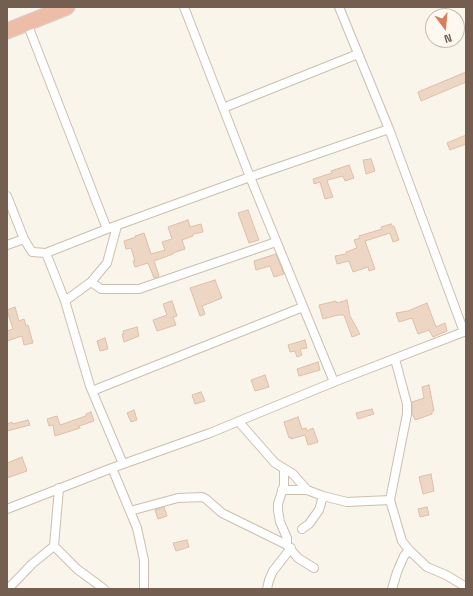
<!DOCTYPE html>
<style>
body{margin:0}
#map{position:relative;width:473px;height:596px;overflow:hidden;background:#faf5ea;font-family:"Space Grotesk",sans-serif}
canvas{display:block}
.frame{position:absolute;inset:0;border:8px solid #735e50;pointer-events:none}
.north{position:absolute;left:425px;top:8px;width:40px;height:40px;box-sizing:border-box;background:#fdf9f0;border:1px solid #c6bbb0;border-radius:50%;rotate:164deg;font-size:11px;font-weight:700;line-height:16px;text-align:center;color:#735e50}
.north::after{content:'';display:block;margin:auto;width:14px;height:18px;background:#d77e5d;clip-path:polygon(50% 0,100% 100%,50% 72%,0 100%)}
</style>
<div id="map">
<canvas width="473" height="596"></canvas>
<div class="frame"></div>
<div class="north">N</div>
</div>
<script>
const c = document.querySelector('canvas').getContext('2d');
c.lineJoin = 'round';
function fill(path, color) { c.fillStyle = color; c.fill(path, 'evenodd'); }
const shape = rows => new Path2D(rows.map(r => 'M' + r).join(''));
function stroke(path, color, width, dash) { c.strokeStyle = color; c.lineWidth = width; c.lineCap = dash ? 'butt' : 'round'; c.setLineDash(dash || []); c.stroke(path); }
const building = shape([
 [466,72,466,82,421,101,418,92,466,72],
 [466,135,466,144,450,150,447,143,466,135],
 [371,159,375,171,366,174,363,160,371,159],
 [349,165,354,178,345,181,343,176,328,180,327,181,333,197,325,199,320,182,314,184,313,179,332,173,331,171,349,165],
 [248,210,259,240,249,243,238,213,248,210],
 [188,220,190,227,201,224,203,232,193,234,193,236,182,240,185,249,173,253,173,254,154,261,159,276,154,278,148,263,135,267,133,261,135,261,131,248,126,249,124,241,136,237,135,236,144,233,151,254,165,250,162,242,172,239,168,227,188,220],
 [391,224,392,226,394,226,399,240,393,242,390,233,365,241,375,269,369,271,368,267,353,272,349,261,337,264,335,256,346,254,346,252,357,248,354,240,360,238,359,236,382,229,381,227,391,224],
 [276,254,284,274,274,277,270,266,256,270,254,261,276,254],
 [215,280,222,298,202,306,205,314,200,316,190,288,215,280],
 [347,300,350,316,360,334,352,337,344,315,338,315,323,319,319,305,336,301,337,303,347,300],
 [172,301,177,316,173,317,176,325,157,331,153,320,167,315,163,304,172,301],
 [427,303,436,327,445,323,447,331,433,337,429,330,418,334,412,318,399,322,396,313,408,311,427,303],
 [15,307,19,321,24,319,26,326,28,325,33,343,24,345,22,336,7,341,7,331,13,329,7,310,15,307],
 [137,327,139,336,124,342,122,334,124,334,123,331,137,327],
 [105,338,108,349,100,351,97,341,105,338],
 [305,340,307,348,300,349,302,355,297,357,295,351,290,352,288,345,305,340],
 [318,362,320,370,299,376,297,369,318,362],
 [265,375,269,387,255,391,251,380,265,375],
 [429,385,434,411,432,411,432,414,415,420,412,413,412,402,424,398,422,387,429,385],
 [201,392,205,401,195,404,192,395,201,392],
 [372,409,374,414,358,419,356,413,372,409],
 [134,410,137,420,131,422,127,413,134,410],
 [91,412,94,421,79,426,80,428,55,436,53,425,49,426,47,419,57,416,60,425,86,416,86,414,91,412],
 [298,417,302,429,306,428,307,431,313,428,318,442,308,445,305,435,291,439,291,437,289,438,284,422,298,417],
 [28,420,30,425,7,431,7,424,12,422,13,424,28,420],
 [22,457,27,471,7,478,7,463,22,457],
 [431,474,434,491,423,494,419,477,431,474],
 [164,507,167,516,158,519,155,510,164,507],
 [427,507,429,515,420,517,418,509,427,507],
 [187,540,189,547,176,551,173,543,187,540]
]);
fill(building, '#edd7c4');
stroke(building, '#debea6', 1);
const street = shape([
 [184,7,250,177,334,382],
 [339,7,389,129,464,332],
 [27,23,107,229],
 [223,108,358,54],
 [7,196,24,239,32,252,46,253,107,229,250,177,389,129],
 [117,226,107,263,91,282,65,301,90,386,123,464],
 [7,245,24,239],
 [46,253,65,301],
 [91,282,101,289,139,289,276,242],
 [395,359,407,404,407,414,390,500,402,541,409,550,427,567,446,575,466,587],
 [92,391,303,307],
 [239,422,275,463,293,474,307,490],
 [112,468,137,528,144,560,144,589],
 [284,469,284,485,278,504,278,510,280,522,287,538,287,545],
 [59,488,54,546,77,569,104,589],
 [282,490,307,490,323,496,347,502,390,500],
 [7,509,112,468,210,433,334,382,466,331],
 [130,511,178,498,202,497,206,499,222,513,287,545,298,558,314,568],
 [302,529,309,524,319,510,323,496],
 [8,589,32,564,54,546],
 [267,589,269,580,273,571,291,548],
 [392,589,397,572,404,556,409,550]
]);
const highway = shape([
 [7,31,67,7]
]);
stroke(street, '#ccbeb1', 10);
stroke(highway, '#d8d2ce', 17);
stroke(street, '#fff', 8);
stroke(highway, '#eebda8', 15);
</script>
